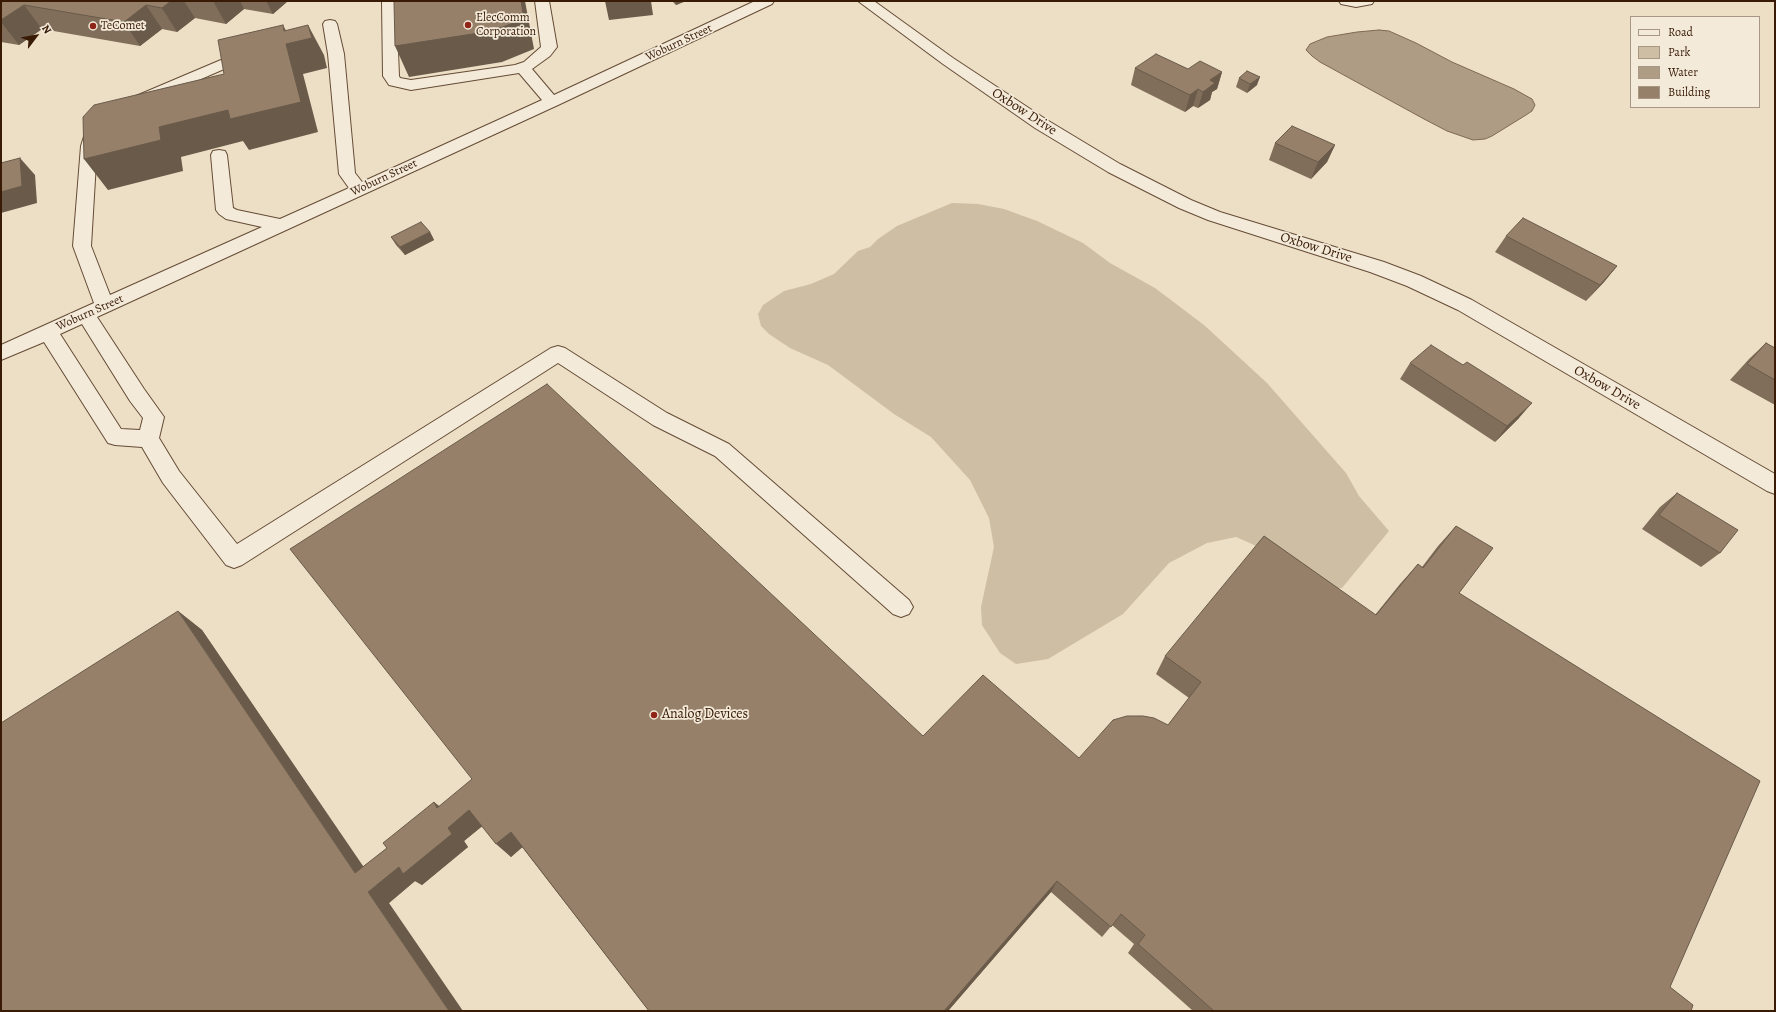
<!DOCTYPE html>
<style>
body{margin:0}
#map{position:relative;width:1776px;height:1012px;overflow:hidden;background:#ecdfc5;font-family:Alegreya,serif}
canvas{display:block}
.frame{position:absolute;inset:0;border:2px solid #381a05;pointer-events:none}
.legend{position:absolute;left:1630px;top:16px;width:130px;height:92px;box-sizing:border-box;background:#f3ead9;border:1px solid #a89784;margin:0;padding:5px 7px;list-style:none;font-size:12px;color:#381a05}
.legend li{display:flex;align-items:center;gap:8px;height:20px}
.legend b{width:20px;border:1px solid #a89784}
.north{position:absolute;left:16px;top:16px;width:40px;height:40px;-webkit-text-stroke:3px #f3ead9;paint-order:stroke;rotate:58deg;font-size:11px;font-weight:700;line-height:16px;text-align:center;color:#381a05}
.north::after{content:'';display:block;margin:auto;width:14px;height:18px;background:#381a05;clip-path:polygon(50% 0,100% 100%,50% 72%,0 100%)}
</style>
<div id="map">
<canvas width="1776" height="1012"></canvas>
<div class="frame"></div>
<ul class="legend">
<li><b style="height:5px;background:#f3ead9"></b>Road</li>
<li><b style="height:11px;background:#cdbea4"></b>Park</li>
<li><b style="height:11px;background:#af9c84"></b>Water</li>
<li><b style="height:11px;background:#968069"></b>Building</li>
</ul>
<div class="north">N</div>
</div>
<script>
const c = document.querySelector('canvas').getContext('2d');
c.lineJoin = 'round';
function fill(path, color) { c.fillStyle = color; c.fill(path, 'evenodd'); }
const shape = rows => new Path2D(rows.map(r => 'M' + r).join(''));
function stroke(path, color, width, dash) { c.strokeStyle = color; c.lineWidth = width; c.lineCap = dash ? 'butt' : 'round'; c.setLineDash(dash || []); c.stroke(path); }
function write(font, color, halo, rows, align = 'center') {
  c.font = font + ' Alegreya,serif'; c.lineWidth = 3.5; c.setLineDash([]); c.textBaseline = 'middle'; c.strokeStyle = halo; c.fillStyle = color; for (const [text, x, y, turn = 0] of rows) {
    c.save(); c.translate(x, y); c.rotate((+turn || 0) * Math.PI / 180); c.textAlign = isNaN(turn) ? turn : align; if (halo) c.strokeText(text, 0, 0); c.fillText(text, 0, 0); c.restore();
  }
}
fill(shape([
 [952,203,978,204,1004,209,1037,221,1083,243,1110,263,1155,288,1204,325,1267,383,1346,473,1359,496,1389,531,1342,588,1326,590,1282,561,1252,544,1236,537,1207,543,1169,563,1123,614,1048,659,1016,664,1000,653,982,625,981,607,994,547,989,518,970,480,931,437,894,414,828,365,790,348,769,334,761,326,758,314,763,305,784,291,811,284,834,274,858,251,870,247,878,239,897,226]
]), '#cdbea4');
const water = shape([
 [1379,30,1389,31,1416,43,1452,62,1514,89,1532,99,1535,105,1532,111,1526,115,1492,136,1485,139,1473,140,1447,131,1424,119,1320,62,1312,56,1306,50,1310,44,1327,37,1357,32,1379,30]
]);
fill(water, '#af9c84');
stroke(water, '#7f6851', 1);
const minor = shape([
 [382,1,396,1,399,76,400,78,411,80,515,65,524,62,541,47,535,1,549,1,557,47,550,56,532,69,554,95,755,1,774,1,772,4,558,105,97,317,144,389,164,417,159,438,179,471,237,544,551,348,558,346,565,348,667,413,729,444,909,600,913,607,909,614,901,617,893,614,715,456,653,425,558,363,242,565,234,568,226,565,163,483,142,447,115,445,108,443,44,342,1,360,1,345,94,303,73,246,81,146,86,130,92,129,98,130,100,134,97,146,91,246,110,295,262,227,226,219,219,214,216,210,211,155,213,151,219,150,225,151,227,155,233,208,237,210,280,219,349,188,339,174,328,54,323,24,325,21,330,20,335,21,337,24,344,54,355,173,362,182,542,100,519,73,411,90,389,85,383,76,382,1],
 [82,324,130,401,143,418,140,430,121,429,60,334,82,324],
 [858,1,874,1,953,58,1047,120,1120,164,1191,200,1220,212,1384,262,1421,276,1472,300,1775,474,1775,494,1767,491,1458,310,1407,286,1370,272,1208,220,1179,208,1108,172,1035,128,943,64,858,1],
 [1339,1,1374,1,1372,4,1356,7,1341,4,1339,1],
 [251,49,256,51,259,54,256,57,238,63,148,102,142,104,136,102,134,99,136,96,228,57,251,49]
]);
stroke(minor, '#654b35', 2);
fill(minor, '#f3ead9');
fill(shape([
 [1,1,288,1,273,14,244,9,226,24,195,18,177,32,162,29,140,46,42,29,19,45,1,42],
 [672,1,686,1,676,5],
 [1135,68,1188,69,1222,72,1217,89,1212,92,1210,100,1198,108,1193,106,1185,112,1131,85],
 [1239,78,1257,85,1247,93,1236,87],
 [1275,143,1335,145,1327,162,1311,179,1269,160],
 [430,232,434,240,405,255,396,245,391,237],
 [1506,236,1617,266,1604,282,1586,301,1495,252],
 [1766,343,1775,348,1775,405,1730,380,1749,359],
 [1410,363,1519,418,1495,442,1400,379],
 [1677,493,1720,553,1701,567,1642,529,1660,507],
 [1456,526,1459,593,1670,987,1691,1011,1193,1011,1128,953,1134,944,1112,925,1102,937,1051,892,948,1011,649,1011,522,847,511,857,482,826,464,841,468,847,422,885,415,881,389,903,178,611,202,630,363,867,387,848,434,802,439,806,923,736,1079,758,1168,725,1189,698,1156,674,1165,656,1375,615,1400,584,1418,564,1422,567,1438,546]
]), '#816e5a');
fill(shape([
 [171,1,184,1,195,18,177,32,162,8],
 [213,1,240,1,244,9,226,24],
 [266,1,288,1,273,14],
 [521,1,525,1,534,49,502,62,409,77,395,46],
 [605,1,651,1,653,15,609,20],
 [675,1,686,1,676,5],
 [24,5,42,29,19,45,1,22,1,20],
 [146,5,162,29,140,46,124,22],
 [283,25,292,42,308,25,324,55,327,68,303,74,318,132,249,150,243,141,181,157,183,171,108,190,84,159,159,127,286,44],
 [1222,72,1217,89,1212,92,1210,100,1198,108,1203,92,1210,80],
 [1260,77,1257,85,1247,93,1250,84],
 [1198,89,1193,106,1185,112,1190,95],
 [1335,145,1327,162,1311,179,1318,162],
 [20,158,35,175,37,203,1,213,1,192],
 [430,232,434,240,405,255,400,247],
 [1617,266,1604,282,1586,301,1600,285],
 [1532,403,1519,418,1495,442,1507,426],
 [178,611,202,630,376,885,355,873],
 [434,802,451,816,437,808],
 [469,810,485,824,464,841,468,847,422,885,415,881,389,903,463,1011,449,1011,368,892],
 [511,832,525,845,511,857,496,844],
 [1057,881,1051,892,948,1011,944,1011]
]), '#695a4a');
const building = shape([
 [1,1,171,1,162,8,146,5,124,22,24,5,1,20,1,1],
 [394,1,521,1,524,19,492,31,395,46,394,1],
 [283,25,284,31,308,25,312,38,286,44,301,102,230,119,228,110,159,127,161,140,84,159,83,117,94,105,224,74,218,40,283,25],
 [1156,54,1188,69,1200,61,1222,72,1210,80,1215,83,1203,92,1198,89,1190,95,1135,68,1156,54],
 [1247,71,1260,77,1250,84,1239,78,1247,71],
 [1292,126,1335,145,1318,162,1275,143,1292,126],
 [20,158,22,186,1,192,1,163,20,158],
 [1523,218,1617,266,1600,285,1506,236,1523,218],
 [421,222,430,232,400,247,391,237,421,222],
 [1766,343,1775,348,1775,380,1747,364,1766,343],
 [1431,345,1463,365,1467,362,1532,403,1507,426,1410,363,1431,345],
 [547,384,923,736,983,675,1079,758,1113,720,1127,716,1143,716,1154,718,1168,725,1201,682,1165,656,1264,536,1376,615,1418,564,1423,568,1456,526,1493,548,1459,593,1760,781,1670,987,1693,1005,1691,1011,1214,1011,1138,944,1145,935,1121,914,1111,927,1057,881,944,1011,649,1011,511,832,496,844,469,810,448,828,452,834,403,874,399,867,368,892,449,1011,1,1011,1,723,178,611,355,873,387,848,383,843,434,802,437,808,472,779,290,549,547,384],
 [1677,493,1738,530,1720,553,1659,515,1677,493]
]);
fill(building, '#968069');
stroke(building, '#695a4a', 1);
for (const [x, y, r, color] of [
 [468,25,4,"#8f2418"],
 [93,26,4,"#8f2418"],
 [654,715,4,"#8f2418"]
]) { const dot = new Path2D(); dot.arc(x, y, r, 0, 2 * Math.PI); c.fillStyle = color; c.fill(dot); stroke(dot, '#f3ead9', 1.5); }
write('12px', '#381a05', '#f3ead9', [
 ["ElecComm",476,18],
 ["Corporation",476,32],
 ["TeComet",101,26]
], 'left');
write('12px', '#381a05', '#f3ead9', [
 ["Woburn Street",679,43,-25],
 ["Woburn Street",384,178,-25],
 ["Woburn Street",90,313,-24]
]);
write('14px', '#381a05', '#f3ead9', [
 ["Oxbow Drive",1024,112,33],
 ["Oxbow Drive",1316,248,17],
 ["Oxbow Drive",1607,388,30]
]);
write('14px', '#381a05', '#f3ead9', [
 ["Analog Devices",662,715]
], 'left');
</script>
